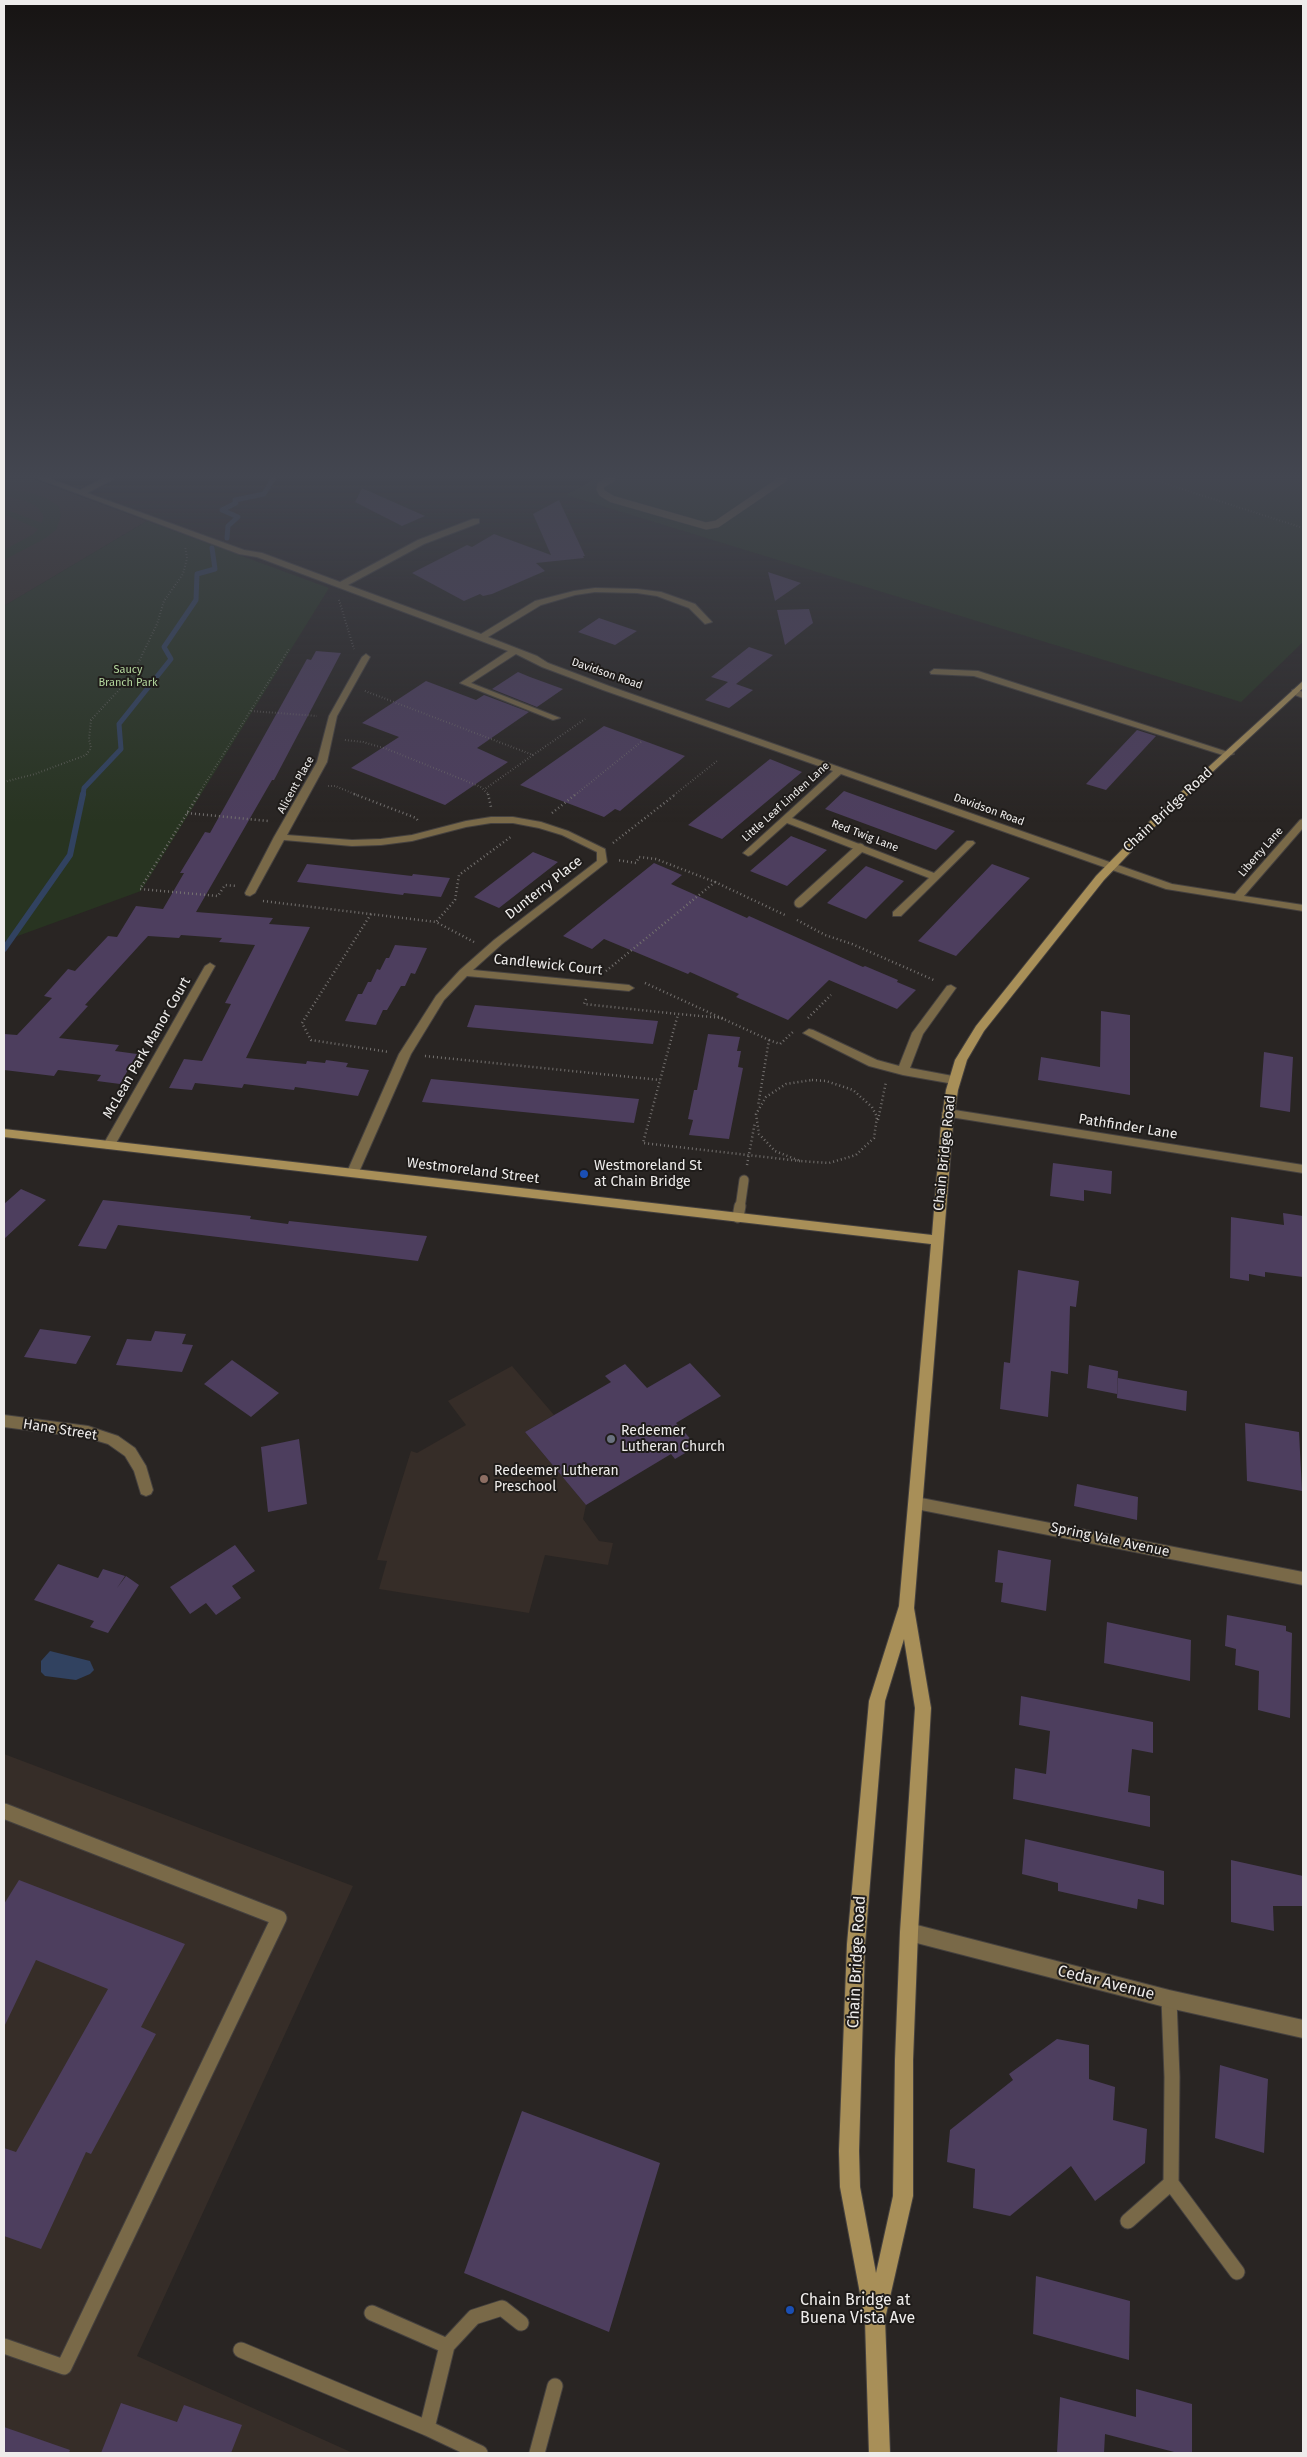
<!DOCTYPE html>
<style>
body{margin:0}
#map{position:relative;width:1307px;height:2457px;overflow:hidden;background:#292523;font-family:"Fira Sans",sans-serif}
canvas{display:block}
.frame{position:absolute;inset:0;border:5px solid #eeeceb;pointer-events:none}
</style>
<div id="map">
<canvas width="1307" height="2457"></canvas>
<div class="frame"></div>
</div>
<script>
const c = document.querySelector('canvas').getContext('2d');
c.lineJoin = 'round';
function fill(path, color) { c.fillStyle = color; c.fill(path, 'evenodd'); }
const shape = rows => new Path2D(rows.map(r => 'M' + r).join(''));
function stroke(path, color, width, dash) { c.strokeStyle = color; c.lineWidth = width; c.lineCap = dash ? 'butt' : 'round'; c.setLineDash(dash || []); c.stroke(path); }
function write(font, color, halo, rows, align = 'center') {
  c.font = font + ' "Fira Sans",sans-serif'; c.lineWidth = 4; c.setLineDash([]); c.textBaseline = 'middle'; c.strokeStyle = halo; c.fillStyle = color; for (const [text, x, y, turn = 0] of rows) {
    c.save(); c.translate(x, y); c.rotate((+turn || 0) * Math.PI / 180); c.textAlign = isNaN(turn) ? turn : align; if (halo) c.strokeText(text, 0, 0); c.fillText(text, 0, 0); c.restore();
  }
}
fill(shape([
 [4,479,33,479,147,521,4,606],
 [512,1366,554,1415,525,1432,586,1505,583,1519,599,1541,613,1543,608,1565,545,1555,529,1613,379,1589,387,1561,377,1560,411,1451,417,1453,466,1425,448,1401],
 [4,1754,353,1886,137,2356,353,2453,4,2453]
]), '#362d28');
fill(shape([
 [595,479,1303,479,1303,642,1241,702,566,495],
 [4,489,24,491,44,497,59,506,61,516,56,530,44,539,4,560,4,550,32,535,38,529,4,514,4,509,42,523,43,519,43,514,36,506,26,501,4,496],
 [147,521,329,588,141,891,4,941,4,606]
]), '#283421');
fill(shape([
 [50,1651,90,1661,94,1670,90,1674,76,1680,45,1676,41,1672,41,1661]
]), '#314260');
stroke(shape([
 [227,538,228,526,238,517,222,510,236,503,235,500,264,494,273,479],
 [83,795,84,788,121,749,119,724,171,659,164,647,196,600,197,574,215,569,212,548]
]), '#314260', 5);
stroke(shape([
 [4,949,70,855,83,794]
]), '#314260', 6);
fill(shape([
 [362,488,425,516,402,526,355,502],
 [559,500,585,556,583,556,584,558,536,563,545,571,492,594,483,596,480,594,464,601,412,573,467,545,472,547,494,534,551,555,533,514],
 [768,572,801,583,775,601],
 [809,609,813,623,785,645,777,610],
 [599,618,637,631,615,645,578,632],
 [749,647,773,655,736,684,753,690,729,708,705,700,728,682,711,677],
 [316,651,341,653,274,780,272,780,196,912,273,918,269,924,310,927,246,1058,306,1064,307,1061,325,1063,326,1060,348,1063,346,1067,369,1070,358,1096,295,1087,294,1090,244,1084,242,1088,195,1083,192,1090,169,1088,184,1059,202,1061,231,1004,225,1003,255,945,219,942,222,938,181,935,179,938,148,936,85,1005,88,1006,59,1038,119,1045,115,1051,137,1054,120,1084,97,1081,101,1075,58,1070,54,1076,4,1070,4,1034,17,1035,52,998,44,996,68,969,75,971,108,936,117,937,136,906,163,909,184,873,180,873,205,832,210,833,307,659,311,660],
 [518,672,530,677,563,689,537,707,492,689],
 [426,681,476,700,484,695,529,712,477,748,508,762,445,805,351,768,399,737,362,723],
 [604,726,685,756,620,811,615,809,604,817,520,785],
 [1137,730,1156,736,1106,790,1086,784],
 [770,759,802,772,722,839,688,825],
 [844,791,891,808,955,831,936,850,825,809],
 [791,836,827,850,787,886,750,871],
 [533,852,558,862,499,908,474,897],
 [654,863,682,875,671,884,747,918,749,916,863,967,865,966,898,980,897,982,916,990,897,1009,829,980,788,1020,736,997,739,994,690,972,688,974,604,939,592,949,563,936],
 [307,864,412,876,413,874,450,878,441,897,404,893,403,895,297,882],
 [992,864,1030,878,956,956,918,941],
 [866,866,904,881,866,919,827,903],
 [395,945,427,948,415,974,411,973,405,986,401,986,387,1010,383,1010,376,1025,345,1021,358,994,362,994,368,982,371,982,377,969,380,970,386,958,389,958],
 [475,1005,498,1007,658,1021,653,1044,467,1027],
 [1101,1011,1130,1015,1130,1095,1038,1080,1041,1057,1100,1067],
 [708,1034,740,1037,737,1051,741,1051,738,1067,743,1068,729,1139,689,1135,693,1120,688,1119,694,1090,697,1090],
 [1264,1052,1293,1057,1290,1112,1260,1107],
 [431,1079,534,1089,639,1099,634,1123,422,1102],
 [1053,1163,1112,1171,1111,1194,1084,1190,1084,1201,1050,1196],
 [21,1189,46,1200,4,1239,4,1204],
 [103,1200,251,1216,250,1219,288,1224,289,1221,427,1236,418,1261,118,1225,106,1249,78,1246],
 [1283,1213,1303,1216,1303,1277,1265,1272,1265,1277,1249,1274,1249,1281,1230,1278,1231,1217,1284,1225],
 [1018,1270,1079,1281,1076,1307,1070,1306,1068,1374,1051,1371,1048,1417,1000,1409,1004,1362,1010,1363],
 [40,1329,91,1336,76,1364,24,1357],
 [155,1331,186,1334,182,1344,193,1345,182,1372,116,1365,127,1339,151,1341],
 [232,1360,279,1393,251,1417,204,1384],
 [690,1363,721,1396,676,1423,697,1446,675,1459,671,1454,586,1505,525,1432,611,1382,605,1376,625,1364,647,1388],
 [1089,1365,1118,1371,1117,1394,1087,1388],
 [1118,1378,1187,1391,1186,1411,1117,1398],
 [1245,1423,1299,1432,1302,1491,1247,1481],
 [299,1439,307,1504,268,1512,261,1447],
 [1077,1484,1138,1497,1137,1520,1074,1506],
 [235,1545,255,1571,232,1586,241,1598,216,1615,206,1603,190,1614,170,1587],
 [998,1550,1051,1560,1046,1611,1001,1602,1003,1583,995,1582],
 [58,1564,98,1578,103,1569,125,1576,117,1588,126,1576,139,1585,108,1633,90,1627,94,1621,34,1600],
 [1227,1615,1286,1626,1286,1631,1292,1633,1290,1718,1258,1710,1259,1671,1235,1665,1236,1649,1225,1646],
 [1107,1622,1191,1640,1190,1681,1104,1663],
 [1021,1696,1153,1722,1153,1753,1132,1749,1128,1792,1150,1796,1150,1827,1013,1799,1015,1768,1046,1774,1050,1731,1019,1725],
 [1025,1839,1164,1871,1164,1905,1138,1899,1137,1909,1058,1891,1058,1883,1022,1874],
 [1231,1860,1303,1876,1303,1906,1273,1906,1274,1931,1231,1922],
 [19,1880,185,1944,141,2027,156,2034,91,2154,86,2152,41,2249,4,2236,4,2148,16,2152,108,1989,36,1960,4,2027,4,1904],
 [1057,2039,1089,2045,1089,2079,1115,2087,1113,2120,1147,2129,1145,2163,1095,2201,1071,2166,1010,2216,973,2208,975,2169,947,2162,950,2130,1013,2080,1009,2074],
 [1220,2065,1268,2079,1264,2153,1215,2138],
 [522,2111,660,2163,609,2332,464,2273],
 [1036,2276,1130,2301,1129,2360,1033,2334],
 [1136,2389,1192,2404,1192,2453,1178,2453,1105,2434,1104,2453,1057,2453,1060,2397,1136,2417],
 [121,2403,177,2422,184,2405,242,2425,231,2453,101,2453],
 [4,2427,70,2450,69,2453,4,2453]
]), '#4d3e5e');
const laneFar3 = shape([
 [611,479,601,485,600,489,602,493,612,499,706,526,717,524,783,479]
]);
const laneFar2 = shape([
 [799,903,860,848],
 [740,1208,744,1180]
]);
const laneFar1 = shape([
 [738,1217,740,1206]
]);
const lane = shape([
 [4,1811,279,1918,64,2367,4,2346],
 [1171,2183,1237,2272],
 [1128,2221,1171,2183,1172,2077,1169,1999],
 [372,2313,447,2346,474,2317,502,2308,521,2323],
 [447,2346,427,2428,480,2453],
 [241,2350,427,2428],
 [537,2453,555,2386]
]);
const street = shape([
 [39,479,50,479,80,490,103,479,113,479,87,493,244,550,262,553,340,582,418,540,473,519,479,519,479,523,424,544,348,585,481,634,535,601,574,591,595,588,637,589,661,592,695,604,712,622,705,624,689,608,657,596,637,593,595,592,575,595,541,605,488,637,537,656,548,663,609,686,1172,884,1235,894,1300,820,1303,819,1303,828,1244,896,1303,905,1303,911,1166,889,841,774,792,818,934,873,967,841,973,841,975,843,901,916,893,916,893,912,929,878,787,823,751,855,748,856,743,853,833,771,603,690,542,667,516,654,471,683,560,718,553,720,460,683,508,651,257,557,239,554,39,479],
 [366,654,370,657,337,716,327,762,287,835,352,840,381,839,412,835,466,821,491,817,513,817,541,822,568,831,605,849,607,862,502,944,473,970,629,985,634,988,629,991,467,976,444,1000,411,1054,359,1172,353,1176,347,1172,399,1054,436,996,460,970,494,940,597,861,597,852,562,835,539,828,513,823,491,823,466,827,412,841,381,845,352,846,284,840,255,893,250,896,246,895,245,893,274,837,317,762,329,716,362,657,366,654],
 [934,669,978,671,1234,754,1226,756,974,676,931,674,930,672,934,669],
 [1295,689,1303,692,1303,698,1292,694,1292,690,1295,689],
 [210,963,215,966,115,1145,109,1149,105,1148,103,1145,205,966,210,963],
 [951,985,956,988,923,1034,910,1068,958,1077,960,1080,958,1083,954,1084,903,1075,869,1066,803,1033,809,1029,813,1030,877,1060,899,1066,912,1033,947,986,951,985],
 [948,1109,1303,1165,1303,1173,944,1116,942,1113,948,1109],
 [4,1415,88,1426,118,1436,135,1448,146,1466,153,1490,151,1494,146,1496,141,1494,134,1471,125,1456,108,1444,88,1438,4,1427,4,1415],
 [916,1497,1303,1572,1303,1585,916,1509,911,1507,909,1503,911,1499,916,1497],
 [909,1923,1169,1990,1303,2020,1303,2038,1169,2008,909,1941,903,1938,900,1932,903,1926,909,1923]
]);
const secondary = shape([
 [1303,681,1303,688,1164,817,1104,880,984,1031,967,1060,958,1090,953,1124,914,1608,931,1708,918,1932,913,2060,913,2196,885,2319,890,2453,869,2453,865,2320,840,2187,839,2151,847,1944,869,1701,899,1606,931,1244,4,1137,4,1129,932,1235,941,1124,946,1090,955,1060,976,1026,1096,876,1158,813,1303,681],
 [904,1639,915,1708,900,1932,895,2060,893,2196,876,2273,860,2187,859,2151,865,1944,885,1701,904,1639]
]);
stroke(laneFar3, '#45413f', 8);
stroke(laneFar2, '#45413f', 11);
stroke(laneFar1, '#45413f', 13);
stroke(lane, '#45413f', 17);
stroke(street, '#45413f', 2);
stroke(secondary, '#45413f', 2);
stroke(shape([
 [1151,479,1303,528],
 [339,600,354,649],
 [365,691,533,755,485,789],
 [251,711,317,716],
 [345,740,363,742,387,749,481,787,489,795],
 [533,755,585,719],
 [4,782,35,774,86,755,91,748,89,739,91,720,132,676,157,624,164,601,183,574,187,558,185,546],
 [328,786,335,786,357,795],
 [198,795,289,649],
 [575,795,641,742],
 [674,795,717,761]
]), '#74716f', 2, [0.5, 2.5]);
stroke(shape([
 [199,794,140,889,218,896,225,885,237,886],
 [354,794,416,818,419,822],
 [488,794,491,807],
 [187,813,268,821],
 [552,813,576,794],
 [613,843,676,794],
 [715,882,787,916],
 [263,901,436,922],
 [371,914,302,1023,311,1040,389,1052],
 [797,920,825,935,852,944,936,981],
 [474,942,436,922,455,900,459,875,512,836],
 [606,971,715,882,656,859,639,857,636,863,617,860],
 [645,983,769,1040,758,1106],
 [586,999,584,1004,678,1014],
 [723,1018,678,1014,643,1143,800,1161],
 [808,1018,831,995],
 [769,1040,780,1044,793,1032],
 [425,1056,660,1080],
 [812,1080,826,1081,853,1090,872,1107,877,1117,874,1138,856,1155,829,1163,800,1161,775,1151,759,1134,756,1114,766,1097,786,1084,812,1080],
 [878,1120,886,1082],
 [747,1165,755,1122]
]), '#74716f', 2.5, [1, 3]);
stroke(laneFar3, '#796948', 7);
stroke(laneFar2, '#796948', 9);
stroke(laneFar1, '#796948', 11);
stroke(lane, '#796948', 15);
fill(street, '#796948');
fill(secondary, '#a88f58');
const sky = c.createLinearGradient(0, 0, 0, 823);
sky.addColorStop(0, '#171413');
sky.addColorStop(0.58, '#434650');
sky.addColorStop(1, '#43465000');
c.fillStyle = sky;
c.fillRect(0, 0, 1307, 823);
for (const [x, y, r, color] of [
 [584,1174,5,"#1a4fb4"],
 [611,1439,5,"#6b7280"],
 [484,1479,5,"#8d6e63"],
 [790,2310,5,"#1a4fb4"]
]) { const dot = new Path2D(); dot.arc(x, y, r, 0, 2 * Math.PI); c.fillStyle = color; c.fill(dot); stroke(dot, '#1f1c1a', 2); }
write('11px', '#b4d79e', '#1f1c1a', [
 ["Saucy",128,670],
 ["Branch Park",128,683]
]);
write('11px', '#eeeceb', '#1f1c1a', [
 ["Davidson Road",607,674,19],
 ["Alicent Place",296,785,-61],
 ["Little Leaf Linden Lane",786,802,-42],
 ["Davidson Road",989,810,20],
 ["Red Twig Lane",865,836,21],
 ["Liberty Lane",1261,852,-49]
]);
write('14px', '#eeeceb', '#1f1c1a', [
 ["Chain Bridge Road",1168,810,-43],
 ["Dunterry Place",544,888,-38],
 ["Candlewick Court",548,965,6],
 ["McLean Park Manor Court",147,1048,-60],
 ["Pathfinder Lane",1128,1127,9],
 ["Chain Bridge Road",945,1153,-84],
 ["Westmoreland Street",473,1171,7],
 ["Hane Street",60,1430,9],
 ["Spring Vale Avenue",1110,1540,12]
]);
write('14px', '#eeeceb', '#1f1c1a', [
 ["Westmoreland St",594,1166],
 ["at Chain Bridge",594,1182],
 ["Redeemer",621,1431],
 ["Lutheran Church",621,1447],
 ["Redeemer Lutheran",494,1471],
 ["Preschool",494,1487]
], 'left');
write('16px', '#eeeceb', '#1f1c1a', [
 ["Chain Bridge Road",857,1962,-87],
 ["Cedar Avenue",1106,1983,14]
]);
write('16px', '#eeeceb', '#1f1c1a', [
 ["Chain Bridge at",800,2301],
 ["Buena Vista Ave",800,2319]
], 'left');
</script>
